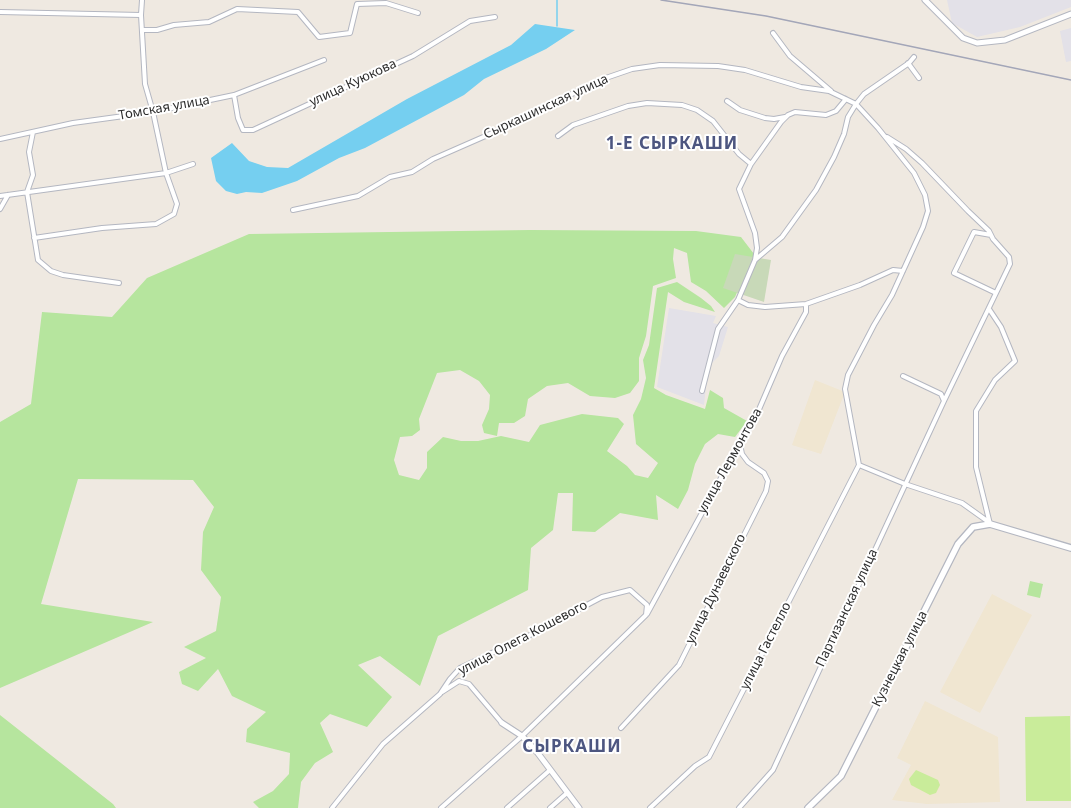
<!DOCTYPE html>
<meta charset="utf-8">
<style>
body{margin:0}
canvas{display:block;background:#efe9e1}
</style>
<canvas width="1071" height="808"></canvas>
<script>
const c = document.querySelector('canvas').getContext('2d');
c.lineJoin = 'round';
function fill(path, color) { c.fillStyle = color; c.fill(path, 'evenodd'); }
const shape = rows => new Path2D(rows.map(r => 'M' + r).join(''));
function stroke(path, color, width, dash) { c.strokeStyle = color; c.lineWidth = width; c.lineCap = dash ? 'butt' : 'round'; c.setLineDash(dash || []); c.stroke(path); }
function write(font, color, halo, rows, align = 'center') {
  c.font = font + ' "Noto Sans",sans-serif'; c.lineWidth = 4; c.setLineDash([]); c.textBaseline = 'middle'; c.strokeStyle = halo; c.fillStyle = color; for (const [text, x, y, turn = 0] of rows) {
    c.save(); c.translate(x, y); c.rotate((+turn || 0) * Math.PI / 180); c.textAlign = isNaN(turn) ? turn : align; if (halo) c.strokeText(text, 0, 0); c.fillText(text, 0, 0); c.restore();
  }
}
fill(shape([
 [947,0,1071,0,1071,7,1020,27,977,37,952,23],
 [1071,28,1071,61,1066,62,1060,31],
 [669,308,716,316,713,323,728,327,719,356,708,367,704,405,657,387]
]), '#e3e1e8');
fill(shape([
 [815,380,845,392,821,454,792,445],
 [992,594,1032,615,980,713,940,692],
 [925,701,998,737,1000,802,927,804,892,800,911,765,897,758]
]), '#f0e6d1');
fill(shape([
 [530,230,696,231,741,237,754,254,735,297,724,308,706,291,691,282,687,253,674,248,673,259,676,278,653,286,646,336,639,358,639,381,630,393,615,398,590,396,568,383,547,386,528,399,525,416,514,423,499,423,497,436,484,433,482,425,489,409,490,395,479,381,460,370,437,373,419,419,420,430,412,436,400,437,394,460,399,475,419,480,427,468,427,452,443,437,461,441,478,441,501,436,529,442,540,425,582,414,618,418,624,424,607,451,627,466,635,475,648,478,658,463,636,444,633,415,641,399,646,378,643,360,649,345,657,288,677,282,701,298,711,306,715,312,684,302,668,292,654,388,666,395,705,409,710,390,723,398,724,408,747,421,735,437,718,434,705,444,695,464,688,490,678,509,656,495,658,520,620,513,595,532,572,531,573,493,558,493,553,530,531,548,528,590,438,636,420,686,380,656,358,665,392,697,367,727,330,714,320,723,333,752,315,763,301,782,298,808,259,808,253,802,273,791,289,774,290,753,246,742,247,729,266,712,232,696,218,669,198,691,182,684,179,672,206,658,184,647,216,631,221,597,201,570,203,532,214,507,193,480,78,479,41,604,153,622,0,688,0,422,31,404,42,312,112,317,147,278,249,234],
 [1030,581,1043,584,1040,598,1027,595],
 [0,715,113,804,116,808,0,808]
]), '#b6e59e');
fill(shape([
 [735,254,771,260,764,302,723,288]
]), '#c8d9b8');
fill(shape([
 [1070,716,1071,801,1026,801,1025,717],
 [916,770,938,780,940,785,936,793,930,795,911,785,909,779]
]), '#c9ec9a');
fill(shape([
 [535,24,575,30,546,49,484,79,464,95,365,148,339,158,297,181,262,193,246,192,237,194,226,191,216,181,211,158,232,143,249,161,267,167,288,168,407,99,511,45]
]), '#75cff0');
stroke(shape([
 [557,0,557,26]
]), '#75cff0', 1.5);
const minor = shape([
 [0,12,141,15,142,0],
 [142,30,157,30,174,25,209,22,237,9,298,12,319,37,350,33,357,4,386,3,418,13],
 [773,33,790,56,831,91],
 [908,63,919,78],
 [234,95,238,118,243,130,253,130,413,56,470,21,495,17],
 [846,99,836,111,826,115,795,112,788,115,781,122,751,164,739,189,755,233,757,248,755,260,738,300,748,305,765,307,806,304,860,285,893,270,903,271],
 [727,101,740,110,765,118,774,119,785,117],
 [33,132,29,152,33,175,27,192,38,260,51,271,63,275,119,283],
 [558,136,573,125,628,106,647,103,682,105,697,110,713,121,739,154,751,164],
 [887,137,906,149,922,163,968,211,989,231,993,239,1009,257,1010,264,944,401],
 [0,139,73,123,153,112,234,95,324,60],
 [0,196,166,173,193,164],
 [0,209,8,195],
 [293,210,358,196,390,177,412,172,433,159,506,127,600,80,632,69,660,65,718,66,745,70,801,87,829,91,856,104,848,117,844,134,834,157,816,190,782,237,755,260],
 [991,235,974,232,954,273,996,293],
 [34,238,102,228,156,224,174,214,177,204,166,173,153,112,145,84,141,15],
 [989,309,1001,327,1015,361,995,380,976,411,976,467,990,524],
 [702,391,718,329,738,300],
 [859,465,845,389,848,375,874,325,892,295,923,227,928,211,925,195,914,173,878,128,856,104,864,94,909,63,914,57],
 [859,465,905,484,962,503,990,523],
 [647,614,740,443,754,421,782,356,806,312,806,304],
 [442,692,459,681,469,684,502,723],
 [621,728,679,665,766,491,768,481,764,473,748,462,742,454,740,444],
 [332,808,383,744,440,694,450,679,460,668,530,635,602,597,630,590,647,605,646,615,522,736,441,808],
 [507,808,550,770],
 [550,808,567,793],
 [650,808,695,766,709,757,859,465],
 [739,808,773,770,944,401,941,394,903,376]
]);
const tertiary = shape([
 [925,0,963,38,977,43,1005,40,1071,14],
 [502,723,522,736,537,752,579,808]
]);
const secondary = shape([
 [808,808,841,776,958,544,973,527,990,524,1071,548]
]);
stroke(minor, '#b4b7c1', 6);
stroke(tertiary, '#b4b7c1', 7);
stroke(secondary, '#b4b7c1', 8);
stroke(minor, '#fff', 4);
stroke(tertiary, '#fff', 5);
stroke(secondary, '#fff', 5.5);
stroke(shape([
 [661,0,766,16,1071,80]
]), '#a3a6b8', 1.5);
write('13px', '#2e2e2e', '#fff', [
 ["улица Куюкова",353,83,-25],
 ["Сыркашинская улица",546,107,-25],
 ["Томская улица",164,108,-10],
 ["улица Лермонтова",730,461,-61],
 ["улица Дунаевского",716,589,-64],
 ["Партизанская улица",847,608,-65],
 ["улица Олега Кошевого",523,638,-28],
 ["улица Гастелло",766,646,-63],
 ["Кузнецкая улица",900,659,-63]
]);
c.letterSpacing = '1px';
write('bold 17px', '#4d5680', '#fff', [
 ["1-Е СЫРКАШИ",672,144],
 ["СЫРКАШИ",572,747]
]);
c.letterSpacing = '0px';
</script>
